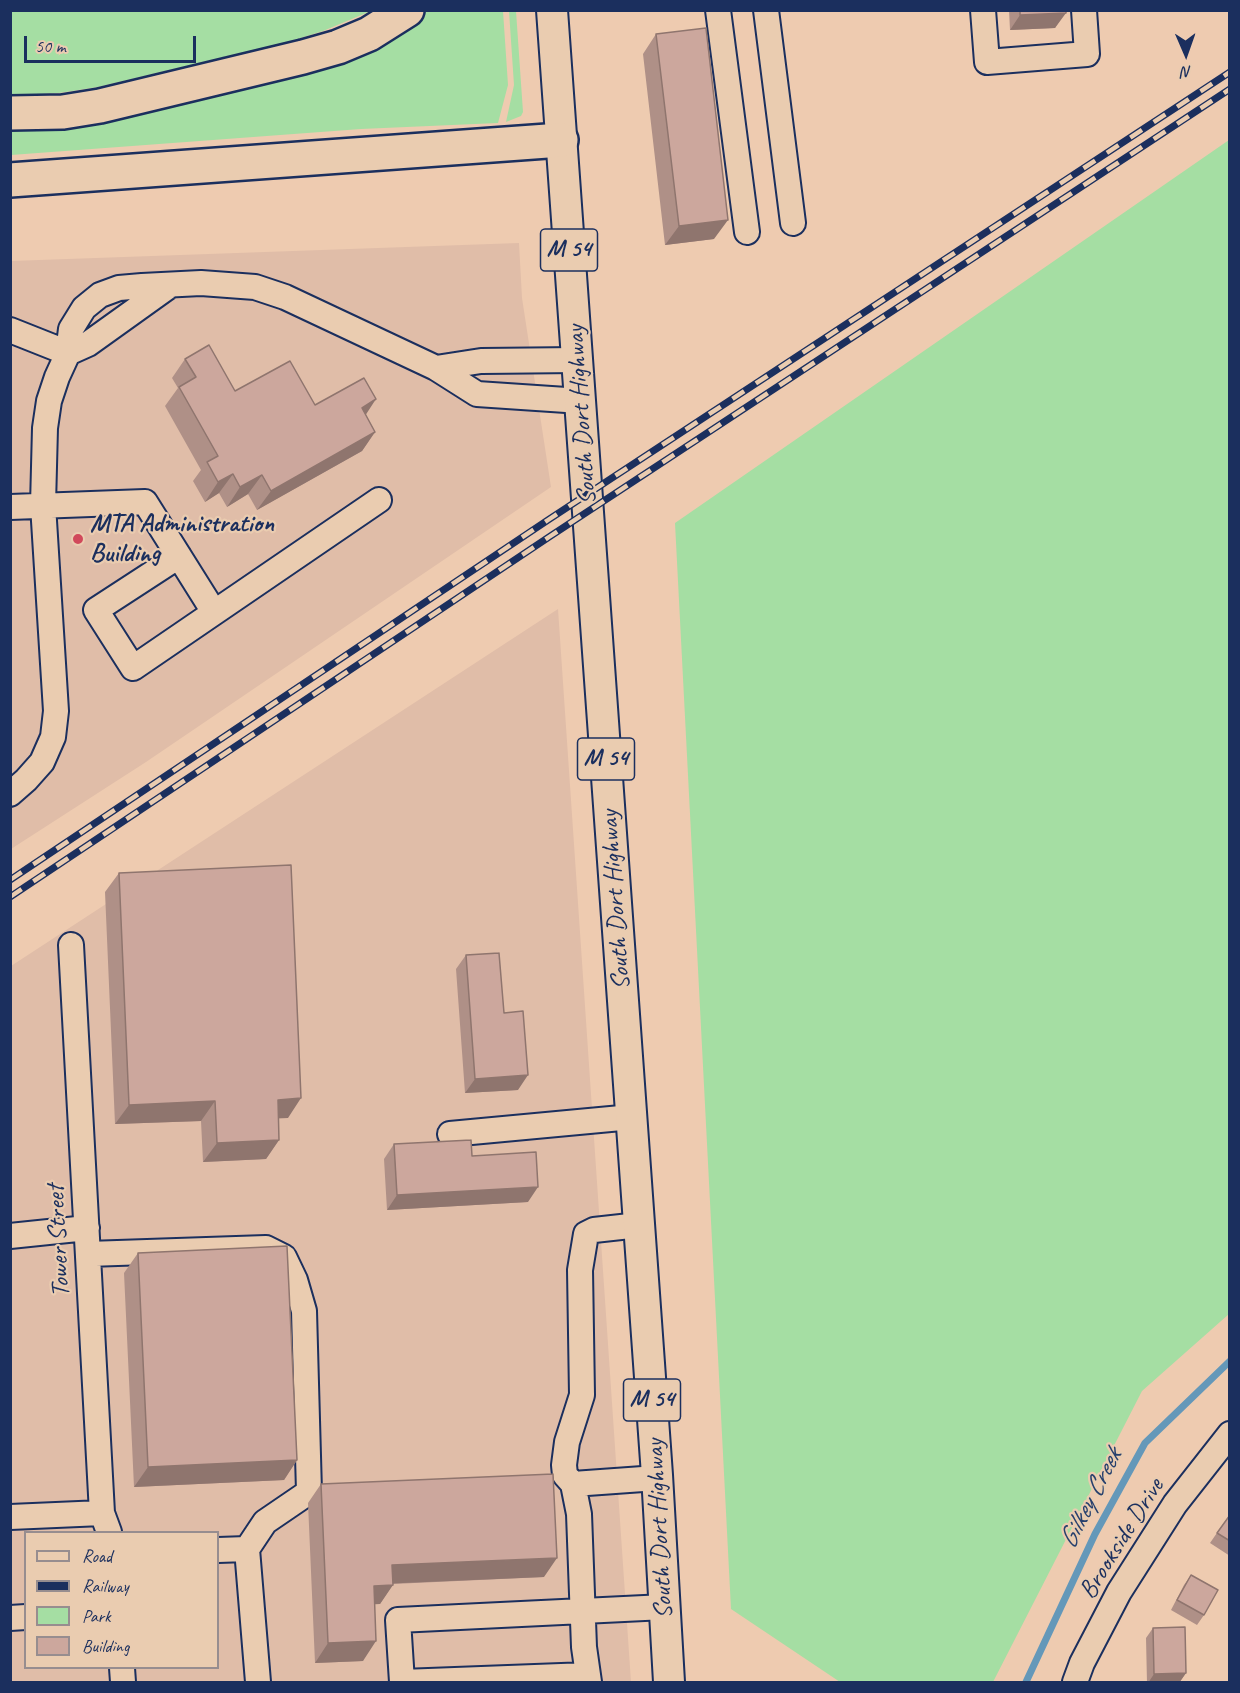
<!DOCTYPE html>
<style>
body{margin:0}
#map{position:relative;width:1240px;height:1693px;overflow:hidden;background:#eecbb0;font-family:Caveat,sans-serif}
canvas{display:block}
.frame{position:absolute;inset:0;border:12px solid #1b2f5e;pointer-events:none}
.legend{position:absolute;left:24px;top:1531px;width:195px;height:138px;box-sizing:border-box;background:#eaccb0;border:2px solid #978d8f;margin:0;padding:8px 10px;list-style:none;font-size:18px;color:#1b2f5e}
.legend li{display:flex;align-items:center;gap:12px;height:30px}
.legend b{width:30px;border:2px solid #978d8f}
.north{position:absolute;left:1156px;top:24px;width:60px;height:60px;-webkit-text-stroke:4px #eaccb0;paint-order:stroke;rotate:178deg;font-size:16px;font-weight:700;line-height:24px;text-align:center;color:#1b2f5e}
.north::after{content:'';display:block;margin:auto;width:21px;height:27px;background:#1b2f5e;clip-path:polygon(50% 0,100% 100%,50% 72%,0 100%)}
.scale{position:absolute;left:24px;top:36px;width:172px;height:27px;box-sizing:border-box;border:3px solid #1b2f5e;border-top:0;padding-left:8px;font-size:18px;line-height:21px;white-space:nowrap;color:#1b2f5e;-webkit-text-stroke:4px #eaccb0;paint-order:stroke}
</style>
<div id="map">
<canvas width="1240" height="1693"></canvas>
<div class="frame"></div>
<ul class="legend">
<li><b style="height:8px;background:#eaccb0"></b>Road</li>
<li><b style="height:8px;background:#1b2f5e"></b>Railway</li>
<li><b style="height:16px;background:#a5dea3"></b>Park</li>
<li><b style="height:16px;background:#cca79d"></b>Building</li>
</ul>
<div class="north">N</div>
<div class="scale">50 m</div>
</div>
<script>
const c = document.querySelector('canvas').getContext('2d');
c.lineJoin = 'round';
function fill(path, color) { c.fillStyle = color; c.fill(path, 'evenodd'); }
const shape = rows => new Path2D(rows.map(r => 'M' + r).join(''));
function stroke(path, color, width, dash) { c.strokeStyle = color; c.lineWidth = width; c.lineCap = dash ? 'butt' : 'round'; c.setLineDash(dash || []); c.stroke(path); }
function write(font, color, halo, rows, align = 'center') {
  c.font = font + ' Caveat,sans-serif'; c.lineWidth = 4.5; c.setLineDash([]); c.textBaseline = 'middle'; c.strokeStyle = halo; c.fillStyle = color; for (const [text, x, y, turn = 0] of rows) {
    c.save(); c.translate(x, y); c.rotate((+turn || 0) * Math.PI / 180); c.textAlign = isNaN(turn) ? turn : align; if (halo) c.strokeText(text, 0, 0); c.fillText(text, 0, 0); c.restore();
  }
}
fill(shape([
 [519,243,522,298,551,487,146,762,11,849,11,261],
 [558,609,631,1682,11,1682,11,966],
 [26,1532,218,1532,218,1668,26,1668]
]), '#e0bda8');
fill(shape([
 [10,11,11,10,371,11,323,31,288,42,98,87,59,93,24,95,11,94],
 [427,11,503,11,508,85,498,123,361,129,11,155,11,126,412,22],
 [509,11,516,11,523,112,521,116,506,122,514,85],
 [1229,140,1229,1314,1142,1391,993,1682,840,1682,731,1609,675,523]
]), '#a5dea3');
stroke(shape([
 [1026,1682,1095,1534,1145,1443,1230,1361]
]), '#6498b9', 7);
const minor = shape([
 [718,10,747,232],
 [766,10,793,223],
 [983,10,987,62,1087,54,1084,10],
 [10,330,68,353,88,344,169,286],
 [436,368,481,361,578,360],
 [10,507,145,502,214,612],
 [179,556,96,610,133,668,379,500],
 [10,794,26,780,42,762,53,737,56,711,43,505,45,428,49,401,57,377,68,353,71,329,84,308,100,295,119,288,142,286,201,283,255,287,285,297,436,368,477,394,581,401],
 [71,945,102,1513,109,1532],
 [450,1134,632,1117],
 [10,1236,87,1228],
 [88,1254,266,1248,284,1257,295,1280,304,1311,309,1492,265,1522,247,1549,218,1550],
 [573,1484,657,1478],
 [10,1517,102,1513],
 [247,1549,258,1682],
 [10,1618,26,1617],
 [122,1668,123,1682],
 [588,1675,402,1682,398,1620,665,1607],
 [589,1682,584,1647,579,1514,573,1484,565,1475,564,1465,567,1442,582,1395,580,1270,586,1234,594,1230,639,1225],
 [1075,1682,1082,1663,1119,1592,1175,1504,1230,1434]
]);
const major = shape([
 [552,10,657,1475,669,1682]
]);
const highway = shape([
 [10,113,63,112,100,106,303,57,338,47,369,34,407,10],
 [10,180,561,140]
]);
stroke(minor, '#1b2f5e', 28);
stroke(major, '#1b2f5e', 34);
stroke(highway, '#1b2f5e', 38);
stroke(minor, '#eaccb0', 24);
stroke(major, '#eaccb0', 30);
stroke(highway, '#eaccb0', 33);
const rail = shape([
 [10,880,548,520,1230,72],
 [10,897,549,537,1230,89]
]);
stroke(rail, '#1b2f5e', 7);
stroke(rail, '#eaccb0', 4.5, [14]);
fill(shape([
 [1009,10,1066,10,1055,28,1010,30],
 [656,34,714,239,665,245,643,54],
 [185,359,235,391,366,415,375,432,362,451,257,510,248,494,227,507,219,493,205,502,193,481,201,470,165,406,178,388,172,378],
 [119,873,288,1118,279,1118,279,1140,266,1159,203,1162,201,1121,115,1124,105,892],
 [466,955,504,1013,518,1090,465,1093,456,969],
 [394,1144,472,1156,528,1202,387,1210,384,1159],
 [138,1253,297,1460,284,1480,134,1487,124,1273],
 [321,1484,544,1577,393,1584,380,1604,375,1604,363,1661,315,1663,308,1503],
 [1230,1514,1230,1556,1210,1543],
 [1191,1575,1204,1615,1197,1625,1171,1610,1184,1585],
 [1153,1628,1186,1673,1179,1683,1147,1683,1146,1638]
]), '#af9087');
fill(shape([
 [1066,13,1055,28,1010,30,1020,15],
 [728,220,714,239,665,245,679,226],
 [376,399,363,419,362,408],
 [375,432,362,451,257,510,271,491],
 [233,474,219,493,205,502,218,482],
 [262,475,248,494,227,507,240,487],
 [528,1075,518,1090,465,1093,475,1079],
 [301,1098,288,1118,264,1119,278,1100],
 [215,1101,201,1121,115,1124,129,1105],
 [279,1140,266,1159,203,1162,217,1143],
 [538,1187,528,1202,387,1210,397,1195],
 [297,1460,284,1480,134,1487,148,1467],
 [557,1558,544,1577,379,1584,392,1565],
 [393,1585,380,1604,360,1605,374,1586],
 [376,1641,363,1661,315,1663,328,1643],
 [1186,1673,1179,1683,1148,1683,1154,1674]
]), '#8f756e');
const building = shape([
 [1020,10,1066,10,1066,13,1020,15,1020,10],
 [706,28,728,220,679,226,656,34,706,28],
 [209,345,235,391,290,361,315,405,364,378,376,399,362,408,375,432,271,491,262,475,240,487,233,474,218,482,207,462,218,456,179,387,196,377,185,359,209,345],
 [291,865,301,1098,278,1100,279,1140,217,1143,215,1101,129,1105,119,873,291,865],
 [499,953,504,1013,523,1011,528,1075,475,1079,466,955,499,953],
 [471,1140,472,1156,536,1152,538,1187,397,1195,394,1144,471,1140],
 [287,1246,297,1460,148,1467,138,1253,287,1246],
 [553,1474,557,1558,392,1565,393,1585,374,1586,376,1641,328,1643,321,1484,553,1474],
 [1230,1515,1230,1541,1217,1533,1230,1515],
 [1191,1575,1218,1590,1204,1615,1177,1600,1191,1575],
 [1185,1627,1186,1673,1154,1674,1153,1628,1185,1627]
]);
fill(building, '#cca79d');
stroke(building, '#8f756e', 1.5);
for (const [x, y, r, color] of [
 [78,539,6,"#d1495b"]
]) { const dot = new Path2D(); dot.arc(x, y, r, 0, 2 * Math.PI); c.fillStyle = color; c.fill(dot); stroke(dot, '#eaccb0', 2); }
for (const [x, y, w] of [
 [569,250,57],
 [606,759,57],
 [652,1400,57]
]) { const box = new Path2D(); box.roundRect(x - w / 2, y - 21, w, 42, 4.5); c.fillStyle = '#eaccb0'; c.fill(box); stroke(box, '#1b2f5e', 1.5); }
write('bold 24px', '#1b2f5e', null, [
 ["M 54",569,250],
 ["M 54",606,759],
 ["M 54",652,1400]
]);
write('26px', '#1b2f5e', '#eaccb0', [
 ["South Dort Highway",582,415,-94],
 ["South Dort Highway",616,900,-94],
 ["Tower Street",59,1241,-93],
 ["South Dort Highway",660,1529,-93],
 ["Brookside Drive",1122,1539,-58]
]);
write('bold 26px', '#1b2f5e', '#eaccb0', [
 ["MTA Administration",90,524],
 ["Building",90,554]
], 'left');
write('italic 27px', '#27406d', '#eaccb0', [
 ["Gilkey Creek",1091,1499,-63]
]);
</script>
